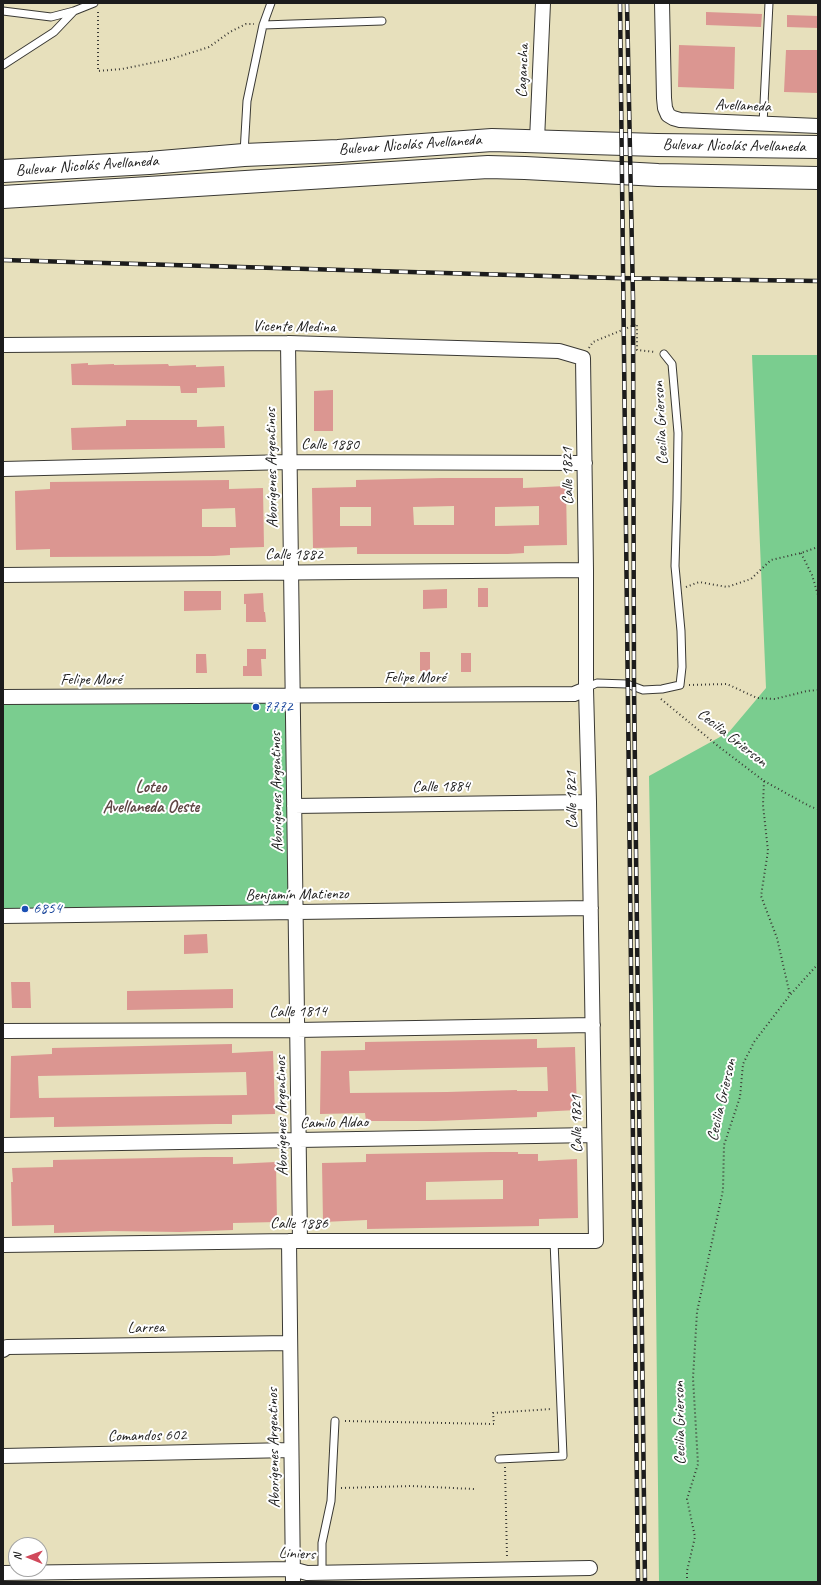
<!DOCTYPE html>
<meta charset="utf-8">
<style>
body{margin:0}
#map{position:relative;width:821px;height:1585px;overflow:hidden;background:#e7e0bc;font-family:Caveat,sans-serif}
canvas{display:block}
.frame{position:absolute;inset:0;border:4px solid #1c1c1c;pointer-events:none}
.north{position:absolute;left:8px;top:1537px;width:40px;height:40px;box-sizing:border-box;background:#fff;border:1px solid #a4a4a4;border-radius:50%;rotate:271deg;font-size:11px;font-weight:700;line-height:16px;text-align:center;color:#1c1c1c}
.north::after{content:'';display:block;margin:auto;width:14px;height:18px;background:#d1495b;clip-path:polygon(50% 0,100% 100%,50% 72%,0 100%)}
</style>
<div id="map">
<canvas width="821" height="1585"></canvas>
<div class="frame"></div>
<div class="north">N</div>
</div>
<script>
const c = document.querySelector('canvas').getContext('2d');
c.lineJoin = 'round';
function fill(path, color) { c.fillStyle = color; c.fill(path, 'evenodd'); }
const shape = rows => new Path2D(rows.map(r => 'M' + r).join(''));
function stroke(path, color, width, dash) { c.strokeStyle = color; c.lineWidth = width; c.lineCap = dash ? 'butt' : 'round'; c.setLineDash(dash || []); c.stroke(path); }
function write(font, color, halo, rows, align = 'center') {
  c.font = font + ' Caveat,sans-serif'; c.lineWidth = 4; c.setLineDash([]); c.textBaseline = 'middle'; c.strokeStyle = halo; c.fillStyle = color; for (const [text, x, y, turn = 0] of rows) {
    c.save(); c.translate(x, y); c.rotate((+turn || 0) * Math.PI / 180); c.textAlign = isNaN(turn) ? turn : align; if (halo) c.strokeText(text, 0, 0); c.fillText(text, 0, 0); c.restore();
  }
}
fill(shape([
 [752,355,818,355,818,1582,659,1582,653,1011,649,776,729,732,766,688],
 [292,696,296,912,3,916,3,697]
]), '#7acd8f');
fill(shape([
 [706,12,762,14,761,27,706,25],
 [787,15,818,16,818,28,787,27],
 [679,45,735,47,734,89,678,87],
 [786,50,818,50,818,93,784,92],
 [88,363,88,365,114,364,114,365,168,364,169,366,196,365,196,367,224,366,225,387,197,388,197,393,181,393,180,386,72,385,71,364],
 [333,390,333,431,314,431,314,391],
 [126,420,197,420,197,427,224,426,225,448,72,450,71,428,126,426],
 [441,478,523,478,523,488,566,486,567,545,524,546,524,553,508,554,357,554,357,547,313,548,312,488,356,487,356,480],
 [454,506,454,525,414,525,413,507],
 [539,506,539,525,495,526,495,507],
 [340,507,371,507,371,526,340,526],
 [229,480,229,489,263,488,264,547,230,548,230,555,214,556,50,557,50,549,16,550,15,491,50,489,50,482],
 [235,508,236,527,202,527,202,509],
 [478,588,488,588,488,607,478,607],
 [447,589,447,608,423,609,423,590],
 [184,591,221,591,221,610,184,611],
 [263,593,264,612,265,612,266,622,246,622,246,604,244,604,244,594],
 [247,649,266,649,266,659,261,659,262,676,243,676,243,666,247,666],
 [420,652,430,652,430,671,420,671],
 [461,653,471,653,471,672,461,672],
 [196,654,206,654,207,673,196,673],
 [207,934,208,953,184,954,184,935],
 [11,982,30,982,31,1008,12,1008],
 [233,989,233,1008,127,1010,127,991],
 [537,1039,537,1048,575,1047,577,1110,537,1112,537,1117,435,1121,366,1121,365,1113,320,1114,321,1051,365,1050,365,1042],
 [547,1067,548,1091,517,1091,517,1090,447,1092,350,1093,349,1071],
 [232,1044,232,1053,273,1051,275,1114,232,1115,232,1124,217,1124,54,1127,54,1117,10,1118,11,1056,52,1054,52,1048],
 [246,1072,247,1095,39,1098,38,1076],
 [491,1152,518,1152,518,1154,538,1154,538,1161,577,1159,578,1218,539,1219,539,1226,422,1228,367,1229,367,1220,323,1222,322,1163,366,1162,366,1154],
 [503,1180,503,1199,426,1200,426,1182],
 [205,1157,233,1157,233,1164,276,1162,277,1222,233,1223,233,1230,180,1232,110,1231,54,1233,54,1225,12,1226,11,1182,13,1182,12,1168,53,1167,53,1160]
]), '#db9691');
const lane = shape([
 [3,11,51,17,74,11,94,3],
 [263,25,382,21],
 [3,65,54,32,74,11],
 [763,124,769,3],
 [244,153,247,101,263,25,271,3],
 [586,688,597,683,627,684,643,690,662,689,680,685,682,667,681,631,675,566,677,500,678,433,672,364,664,354],
 [499,1459,563,1456,554,1241],
 [322,1573,322,1543,331,1501,335,1421]
]);
const street = shape([
 [662,3,664,98,665,108,668,115,673,118,680,120,818,126],
 [537,140,543,3],
 [288,343,300,1241],
 [3,345,288,343,559,351,583,358,586,570,586,689,589,802,596,1241,289,1241,3,1245],
 [3,469,289,462,585,463],
 [3,575,586,570],
 [3,697,574,694,586,689],
 [294,806,589,802],
 [3,916,591,908],
 [3,1031,297,1030,593,1025],
 [3,1145,594,1135],
 [289,1241,293,1582],
 [3,1350,7,1347,290,1343],
 [3,1456,291,1450],
 [3,1573,292,1569,307,1573,590,1568]
]);
const primary = shape([
 [3,171,149,163,244,155,338,151,492,140,657,145,818,147],
 [3,197,488,167,525,168,658,175,818,178]
]);
stroke(lane, '#3a3934', 9);
stroke(street, '#3a3934', 16);
stroke(primary, '#3a3934', 24);
stroke(shape([
 [98,12,98,71,122,69,171,59,209,47,230,32,246,24,254,24],
 [589,348,593,342,637,324,637,350,655,352],
 [801,553,812,575,818,595],
 [686,587,699,582,727,587,751,579,771,560,801,553,818,547],
 [689,685,727,684,757,698,775,699,807,691,818,690],
 [661,699,718,746,764,781,763,805,768,851,761,896,777,938,790,995],
 [764,781,811,807,818,809],
 [345,1421,494,1424,493,1413,551,1409],
 [505,1467,507,1557],
 [341,1488,411,1486,474,1489],
 [687,1582,687,1571,695,1537,687,1499,698,1464,693,1378,697,1312,723,1190,724,1145,740,1097,743,1064,754,1042,790,995,818,964]
]), '#3a3934', 2, [1, 3]);
stroke(lane, '#fff', 7);
stroke(street, '#fff', 14);
stroke(primary, '#fff', 22);
const rail = shape([
 [620,3,638,1582],
 [627,3,633,299,634,687,645,1582],
 [3,260,614,278,818,281]
]);
stroke(rail, '#1c1c1c', 4.5);
stroke(rail, '#fff', 3, [9]);
for (const [x, y, r, color] of [
 [256,707,4,"#1a4fb4"],
 [25,909,4,"#1a4fb4"]
]) { const dot = new Path2D(); dot.arc(x, y, r, 0, 2 * Math.PI); c.fillStyle = color; c.fill(dot); stroke(dot, '#fff', 1.5); }
write('16px', '#1c1c1c', '#fff', [
 ["Cagancha",523,71,-88],
 ["Avellaneda",743,106,2],
 ["Bulevar Nicolás Avellaneda",410,145,-4],
 ["Bulevar Nicolás Avellaneda",734,146,1],
 ["Bulevar Nicolás Avellaneda",87,166,-4],
 ["Vicente Medina",294,327,1],
 ["Cecilia Grierson",661,423,-93],
 ["Calle 1880",330,445],
 ["Aborígenes Argentinos",272,468,-91],
 ["Calle 1821",568,476,-91],
 ["Calle 1882",294,555],
 ["Felipe Moré",415,678],
 ["Felipe Moré",91,680],
 ["Cecilia Grierson",732,738,38],
 ["Calle 1884",441,787,-1],
 ["Aborígenes Argentinos",277,792,-91],
 ["Calle 1821",572,800,-91],
 ["Benjamín Matienzo",297,895,-1],
 ["Calle 1814",298,1012,-1],
 ["Cecilia Grierson",722,1100,-77],
 ["Aborígenes Argentinos",282,1116,-91],
 ["Camilo Aldao",334,1123,-1],
 ["Calle 1821",577,1124,-91],
 ["Calle 1886",299,1224],
 ["Larrea",146,1328,-1],
 ["Cecilia Grierson",680,1423,-91],
 ["Comandos 602",147,1436,-1],
 ["Aborígenes Argentinos",274,1448,-91],
 ["Liniers",297,1554,3]
]);
write('16px', '#164399', '#fff', [
 ["7772",264,707],
 ["6854",33,909]
], 'left');
write('bold 17px', '#5f4745', '#fff', [
 ["Loteo",151,788],
 ["Avellaneda Oeste",151,808]
]);
</script>
